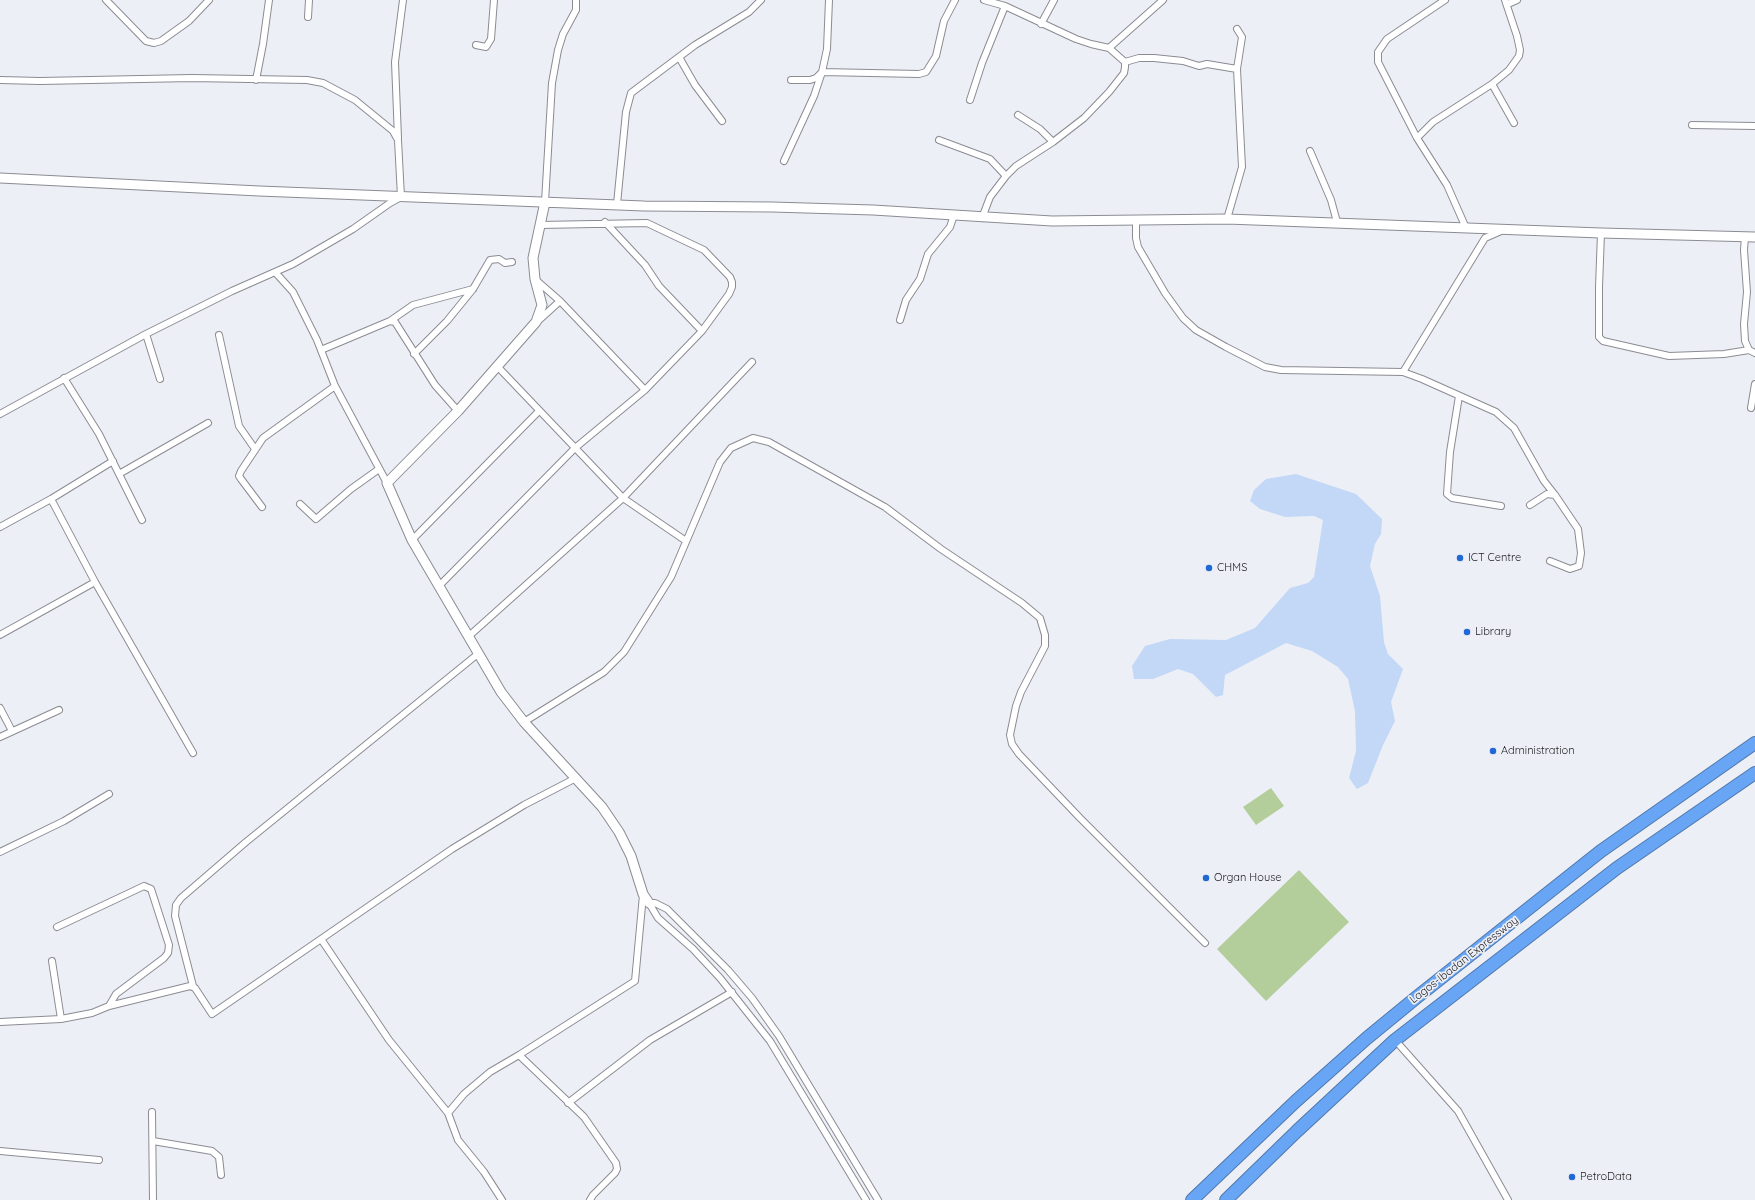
<!DOCTYPE html>
<style>
body{margin:0}
canvas{display:block;background:#edeff6}
</style>
<canvas width="1755" height="1200"></canvas>
<script>
const c = document.querySelector('canvas').getContext('2d');
c.lineJoin = 'round';
function fill(path, color) { c.fillStyle = color; c.fill(path, 'evenodd'); }
const shape = rows => new Path2D(rows.map(r => 'M' + r).join(''));
function stroke(path, color, width, dash) { c.strokeStyle = color; c.lineWidth = width; c.lineCap = dash ? 'butt' : 'round'; c.setLineDash(dash || []); c.stroke(path); }
function write(font, color, halo, rows, align = 'center') {
  c.font = font + ' Quicksand,sans-serif'; c.lineWidth = 3.5; c.setLineDash([]); c.textBaseline = 'middle'; c.strokeStyle = halo; c.fillStyle = color; for (const [text, x, y, turn = 0] of rows) {
    c.save(); c.translate(x, y); c.rotate((+turn || 0) * Math.PI / 180); c.textAlign = isNaN(turn) ? turn : align; if (halo) c.strokeText(text, 0, 0); c.fillText(text, 0, 0); c.restore();
  }
}
fill(shape([
 [1271,788,1284,806,1256,825,1243,807],
 [1299,870,1349,922,1266,1001,1217,949]
]), '#b3cd9b');
fill(shape([
 [1296,474,1356,494,1382,519,1381,534,1375,544,1370,566,1380,596,1384,642,1388,654,1403,669,1391,702,1395,721,1383,745,1368,783,1357,789,1349,778,1356,751,1355,711,1348,679,1338,667,1312,651,1286,643,1225,675,1223,695,1216,697,1193,674,1178,669,1153,679,1134,679,1132,666,1145,646,1170,639,1226,640,1255,628,1290,588,1308,583,1314,577,1323,520,1314,516,1285,517,1260,509,1250,501,1254,490,1266,479]
]), '#c2d8f6');
const street = shape([
 [106,0,146,41,154,43,161,41,189,21,209,0],
 [1445,0,1387,39,1378,52,1378,62,1417,138,1447,185,1466,228],
 [1508,4,1517,0],
 [308,17,309,0],
 [1041,24,1054,0],
 [476,45,486,47,491,39,494,0],
 [1109,48,1163,0],
 [679,57,695,85,722,121],
 [1125,62,1139,58,1154,58,1183,61,1199,66,1207,64,1237,69],
 [0,80,40,81,192,78,307,80,323,83,355,100,393,131,398,140,401,197,390,203,353,229,293,264,232,291,146,334,0,414],
 [256,80,263,44,269,0],
 [791,80,810,80,816,78,822,72,919,74,926,72,936,56,944,21,955,0],
 [1492,84,1514,123],
 [970,100,982,63,1005,6],
 [1018,115,1040,129,1053,142],
 [1692,125,1755,126],
 [398,138,395,62,403,0],
 [1417,138,1433,122,1492,84,1509,70,1519,56,1520,50,1517,36,1505,0],
 [939,140,990,159,1006,176],
 [1310,151,1331,200,1337,222],
 [784,161,814,96,822,72,827,49,829,0],
 [545,202,552,83,558,50,563,34,576,10,576,0],
 [617,204,626,112,631,93,695,45,749,12,761,0],
 [982,218,990,197,1006,176,1016,166,1053,142,1084,118,1109,92,1124,73,1125,67,1125,62,1109,48,1091,44,1076,39,1005,6,984,0],
 [1227,219,1242,167,1237,69,1242,37,1237,29],
 [1136,220,1136,238,1138,247,1165,293,1183,318,1196,330,1226,347,1265,367,1281,370,1403,372,1422,379,1496,412,1514,428,1544,481,1555,495,1547,494,1530,505],
 [605,222,645,265,659,286,702,331],
 [1601,233,1599,287,1599,337,1603,341,1669,356,1724,354,1749,350,1755,353],
 [1745,236,1744,250,1747,292,1744,324,1745,341,1749,350],
 [275,272,293,292,317,340,335,386,387,483],
 [536,280,560,301,645,390],
 [900,320,906,300,920,279,928,254,950,227,954,215],
 [390,321,413,305,473,289],
 [538,321,560,301],
 [146,334,160,379],
 [219,335,239,426,255,449],
 [321,350,390,321,395,322,435,385,458,411],
 [414,354,447,321,473,289,490,260,499,259,505,263,512,262],
 [497,366,623,498,686,541],
 [1403,372,1485,238,1501,231],
 [64,378,99,434,142,520],
 [1459,396,1450,452,1447,494,1452,498,1501,506],
 [1751,408,1755,384],
 [119,474,208,423],
 [51,499,95,582,193,753],
 [300,504,316,519,351,489,379,469],
 [262,507,241,479,239,476,241,471,263,438,335,386],
 [0,527,51,499,113,461],
 [412,540,539,411],
 [1550,561,1570,569,1579,566,1581,553,1578,529,1555,495],
 [440,585,575,448,645,390,702,331,729,294,732,287,732,282,730,277,704,250,647,223,540,225],
 [0,635,95,582],
 [469,636,623,498,752,362],
 [0,708,12,731],
 [524,722,604,672,624,652,671,577,720,462,731,448,753,438,769,442,885,507,941,549,1022,603,1040,618,1045,635,1045,646,1021,692,1016,706,1010,735,1012,744,1019,754,1080,818,1205,943],
 [0,737,59,710],
 [0,852,64,821,109,794],
 [57,927,144,886,151,889,169,945,168,953,164,958,116,994,109,1006],
 [321,939,389,1040,448,1113],
 [52,961,61,1019],
 [193,986,175,916,176,905,181,898,246,842,479,653],
 [0,1022,61,1019,92,1013,109,1006,190,986,195,988,212,1014,452,849,524,805,576,778],
 [1395,1040,1458,1111,1508,1200],
 [519,1055,584,1117,616,1163,617,1169,615,1173,593,1195,590,1200],
 [568,1103,650,1040,732,992],
 [152,1112,153,1200],
 [153,1141,212,1151,219,1157,221,1175],
 [0,1151,99,1160],
 [502,1200,484,1172,458,1140,448,1113,464,1094,490,1072,519,1055,635,981,643,895],
 [866,1200,770,1041,720,978,693,949,658,918,649,903,655,903,667,909,728,970,752,998,779,1036,878,1200]
]);
const secondary = shape([
 [0,178,259,191,644,206,772,207,873,210,1052,221,1227,219,1601,233,1755,237],
 [545,202,533,258,535,279,542,305,536,322,458,411,387,483,412,540,501,692,524,722,602,807,619,832,631,856,643,894,649,903]
]);
const highway = shape([
 [1192,1200,1296,1101,1367,1038,1417,997,1601,851,1755,743],
 [1226,1200,1297,1131,1395,1040,1617,868,1755,773]
]);
stroke(street, '#8b8c93', 8);
stroke(secondary, '#8b8c93', 11);
stroke(highway, '#5078ad', 14);
stroke(street, '#fff', 6);
stroke(secondary, '#fff', 9);
stroke(highway, '#68a6f5', 12);
for (const [x, y, r, color] of [
 [1460,558,4,"#2069d4"],
 [1209,568,4,"#2069d4"],
 [1467,632,4,"#2069d4"],
 [1493,751,4,"#2069d4"],
 [1206,878,4,"#2069d4"],
 [1572,1177,4,"#2069d4"]
]) { const dot = new Path2D(); dot.arc(x, y, r, 0, 2 * Math.PI); c.fillStyle = color; c.fill(dot); stroke(dot, '#edeff6', 1.5); }
write('11px', '#232326', '#edeff6', [
 ["ICT Centre",1468,558],
 ["CHMS",1217,568],
 ["Library",1475,632],
 ["Administration",1501,751],
 ["Organ House",1214,878],
 ["PetroData",1580,1177]
], 'left');
write('11px', '#232326', '#edeff6', [
 ["Lagos-Ibadan Expressway",1464,960,-38]
]);
</script>
